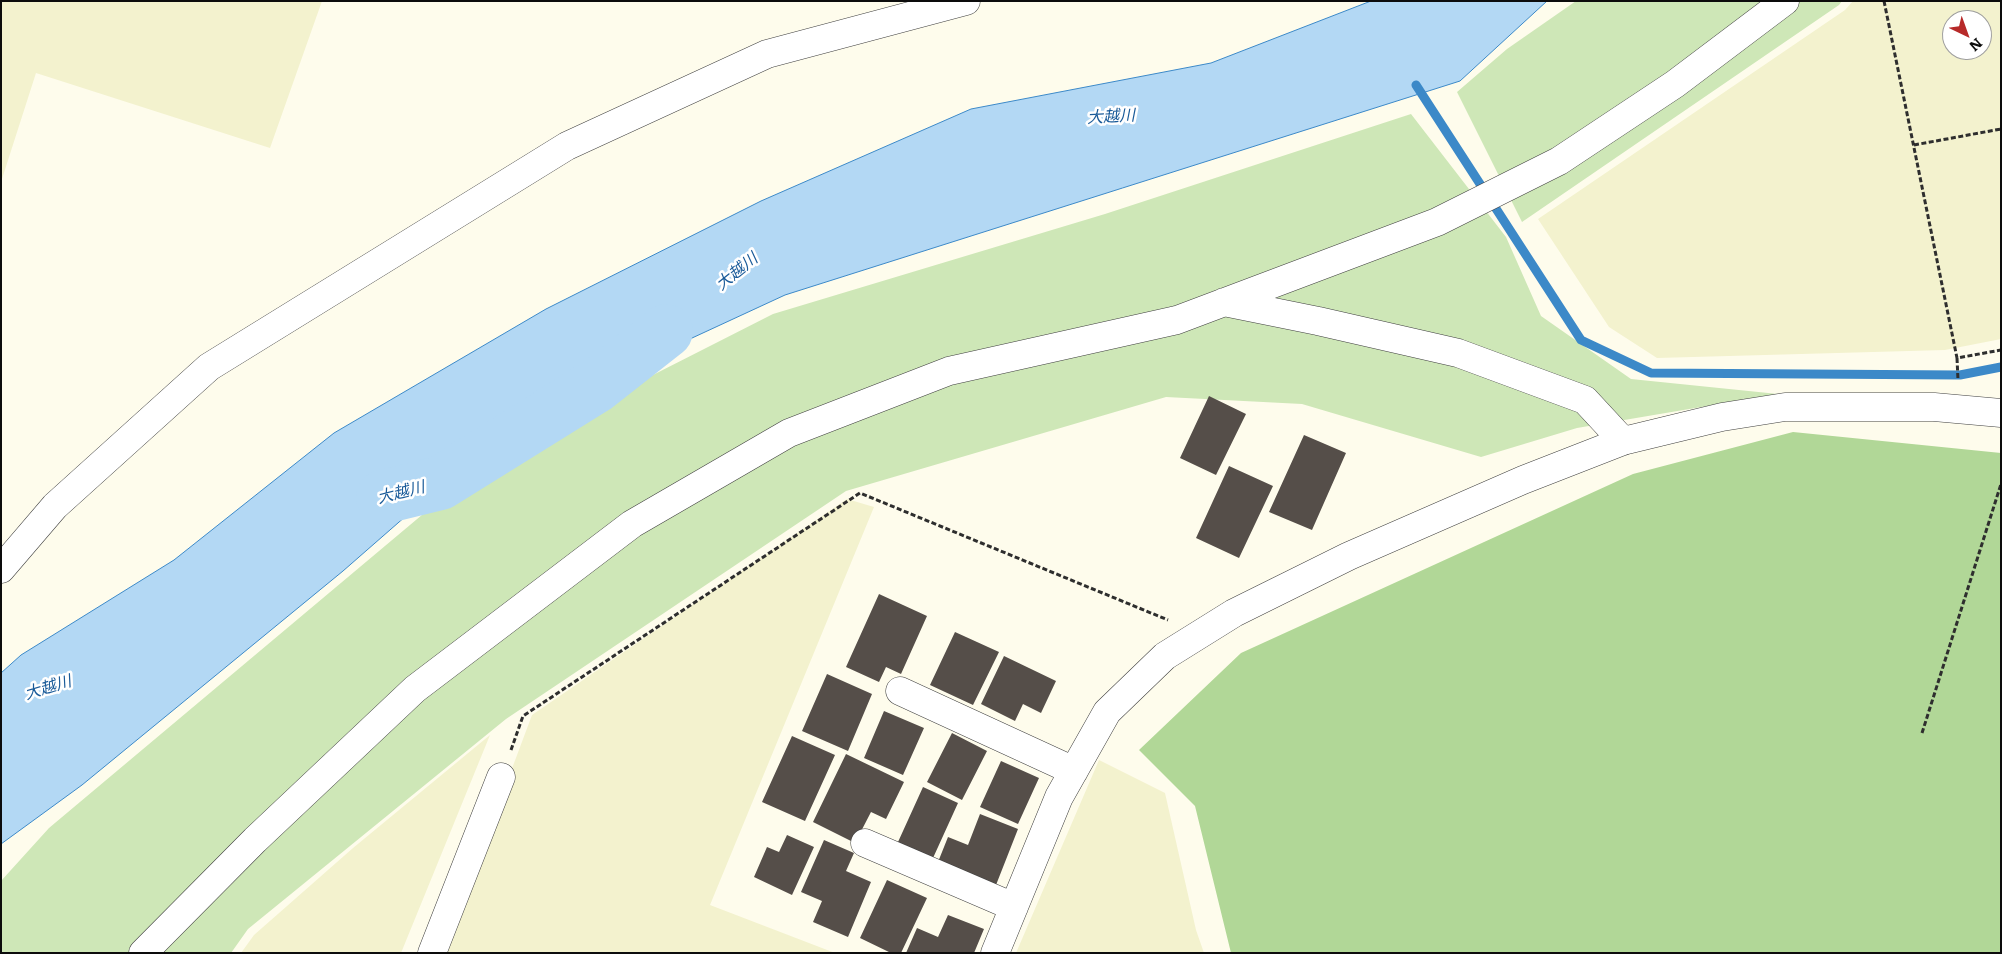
<!DOCTYPE html>
<meta charset="utf-8">
<style>
body{margin:0}
#map{position:relative;width:2002px;height:954px;overflow:hidden;background:#fefcec;font-family:Literata,serif}
canvas{display:block}
.frame{position:absolute;inset:0;border:2px solid #0c0c0c;pointer-events:none}
.north{position:absolute;left:1942px;top:10px;width:50px;height:50px;box-sizing:border-box;background:#fff;border:1px solid #9e9e9e;border-radius:50%;rotate:138deg;font-size:14px;font-weight:700;line-height:20px;text-align:center;color:#0c0c0c}
.north::after{content:'';display:block;margin:auto;width:18px;height:22px;background:#b72a29;clip-path:polygon(50% 0,100% 100%,50% 72%,0 100%)}
</style>
<div id="map">
<canvas width="2002" height="954"></canvas>
<div class="frame"></div>
<div class="north">N</div>
</div>
<script>
const c = document.querySelector('canvas').getContext('2d');
c.lineJoin = 'round';
function fill(path, color) { c.fillStyle = color; c.fill(path, 'evenodd'); }
const shape = rows => new Path2D(rows.map(r => 'M' + r).join(''));
function stroke(path, color, width, dash) { c.strokeStyle = color; c.lineWidth = width; c.lineCap = dash ? 'butt' : 'round'; c.setLineDash(dash || []); c.stroke(path); }
function write(font, color, halo, rows, align = 'center') {
  c.font = font + ' Literata,"Noto Sans JP",serif'; c.lineWidth = 5; c.setLineDash([]); c.textBaseline = 'middle'; c.strokeStyle = halo; c.fillStyle = color; for (const [text, x, y, turn = 0] of rows) {
    c.save(); c.translate(x, y); c.rotate((+turn || 0) * Math.PI / 180); c.textAlign = isNaN(turn) ? turn : align; if (halo) c.strokeText(text, 0, 0); c.fillText(text, 0, 0); c.restore();
  }
}
fill(shape([
 [1,1,322,1,270,148,36,73,1,182],
 [1853,1,2001,1,2001,339,1945,350,1657,358,1609,327,1538,219,1845,10],
 [1952,20,1982,20,1982,50,1952,50],
 [847,499,874,507,710,905,835,953,443,953,532,715],
 [490,735,401,953,241,953,254,935,353,848],
 [1099,760,1165,793,1196,930,1204,953,1016,953]
]), '#f3f2ce');
fill(shape([
 [1576,1,1842,1,1839,5,1522,222,1457,92,1507,49],
 [1411,114,1506,237,1541,316,1631,379,1778,394,1577,428,1481,457,1302,404,1166,397,846,491,506,719,248,929,231,953,1,953,1,881,49,828,435,504,580,412,773,314,1105,214]
]), '#cee7b7');
fill(shape([
 [1793,432,2001,453,2001,953,1231,953,1195,806,1139,750,1241,653,1633,474]
]), '#b1d797');
const water = shape([
 [1371,1,1547,1,1460,81,785,295,517,419,343,571,82,785,1,844,1,673,21,655,174,560,334,433,546,309,761,201,971,109,1211,63,1371,1]
]);
fill(water, '#b3d8f4');
stroke(water, '#3c89c8', 1);
stroke(shape([
 [1416,85,1581,340,1651,373,1960,375,2001,367]
]), '#3c89c8', 9);
stroke(shape([
 [383,497,440,483,596,386,666,331]
]), '#b3d8f4', 54);
fill(shape([
 [1209,396,1246,414,1216,475,1180,458],
 [1304,435,1346,453,1312,530,1269,512],
 [1229,466,1273,486,1239,558,1196,538],
 [879,594,927,616,901,674,886,667,879,682,846,667],
 [955,632,999,652,973,705,930,685],
 [1004,656,1056,681,1041,713,1023,704,1015,721,981,704],
 [827,674,872,694,848,751,802,731],
 [884,711,924,728,903,775,864,758],
 [952,733,987,751,962,800,927,782],
 [792,736,835,755,805,821,762,802],
 [846,754,904,782,886,819,871,812,855,843,813,822],
 [1001,761,1039,778,1018,824,980,807],
 [923,787,958,803,933,858,898,842],
 [980,814,1018,829,996,885,938,862,948,837,968,845],
 [787,835,814,847,792,895,754,877,767,847,779,852],
 [824,840,854,853,846,871,871,882,848,937,813,922,822,901,801,892],
 [887,880,927,898,901,953,891,953,860,938],
 [948,915,984,929,974,953,906,953,917,928,938,937]
]), '#554e49');
const minor = shape([
 [1224,302,1318,321,1458,353,1585,400,1623,441],
 [1,569,55,506,209,367,567,146,767,54,966,1],
 [900,691,1074,771],
 [865,843,1014,907],
 [143,953,255,840,415,689,632,524,789,433,949,371,1177,320,1437,222,1559,161,1675,84,1785,1],
 [432,953,501,777],
 [995,953,1059,797,1107,712,1165,656,1234,613,1349,556,1523,480,1623,441,1722,417,1785,407,1934,407,2001,413]
]);
stroke(minor, '#3f3f3f', 29);
stroke(shape([
 [1884,1,1957,358,2001,350],
 [1914,145,2001,129],
 [1957,358,1958,380],
 [1922,733,2001,484],
 [511,750,523,716,860,493,1168,620]
]), '#2e2e2e', 3, [5, 2.5]);
stroke(minor, '#fff', 28);
write('italic 16px', '#1a5b99', '#fff', [
 ["大越川",1111,117,-3],
 ["大越川",737,272,-39],
 ["大越川",401,493,-14],
 ["大越川",48,688,-17]
]);
</script>
